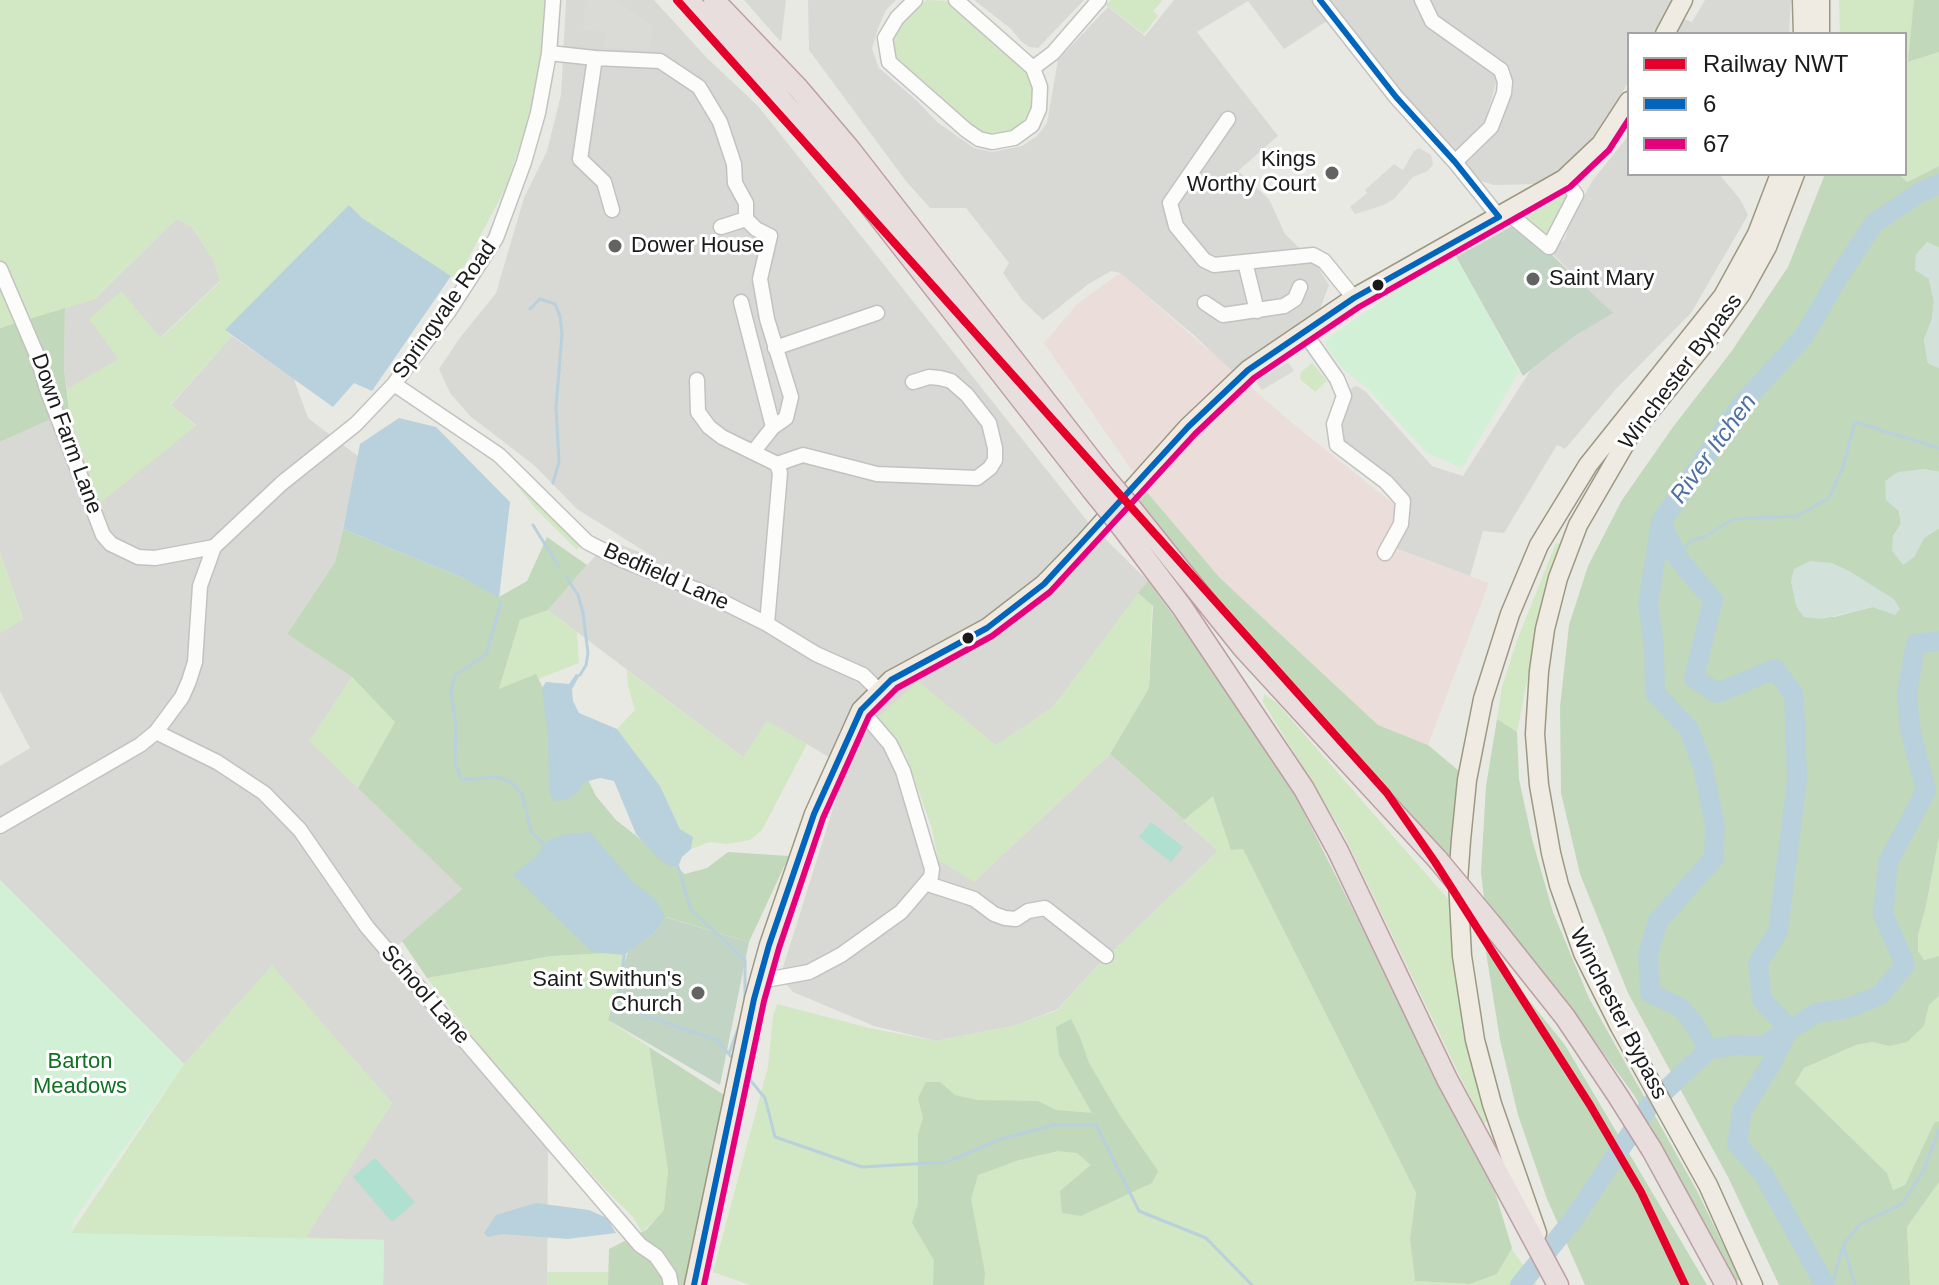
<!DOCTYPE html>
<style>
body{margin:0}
#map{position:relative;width:1939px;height:1285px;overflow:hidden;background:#e9e9e4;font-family:Helvetica,sans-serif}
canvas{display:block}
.legend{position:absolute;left:1627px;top:32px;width:280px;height:144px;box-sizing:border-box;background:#fff;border:2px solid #a4a4a4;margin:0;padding:10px 14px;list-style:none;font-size:24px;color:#1b1b1b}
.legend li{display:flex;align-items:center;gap:16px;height:40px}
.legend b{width:40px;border:2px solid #a4a4a4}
</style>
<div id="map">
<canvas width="1939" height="1285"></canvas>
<ul class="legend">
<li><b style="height:10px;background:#e4002b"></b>Railway NWT</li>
<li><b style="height:10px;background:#0065bd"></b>6</li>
<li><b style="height:10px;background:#e5007d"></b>67</li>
</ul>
</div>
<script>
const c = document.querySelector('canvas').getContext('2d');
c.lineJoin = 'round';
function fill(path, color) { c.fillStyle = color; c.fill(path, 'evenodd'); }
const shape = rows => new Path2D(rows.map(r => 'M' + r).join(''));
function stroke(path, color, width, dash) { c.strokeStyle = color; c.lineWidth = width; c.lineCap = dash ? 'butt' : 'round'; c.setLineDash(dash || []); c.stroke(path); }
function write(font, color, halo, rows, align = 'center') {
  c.font = font + ' Helvetica,sans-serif'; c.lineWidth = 6; c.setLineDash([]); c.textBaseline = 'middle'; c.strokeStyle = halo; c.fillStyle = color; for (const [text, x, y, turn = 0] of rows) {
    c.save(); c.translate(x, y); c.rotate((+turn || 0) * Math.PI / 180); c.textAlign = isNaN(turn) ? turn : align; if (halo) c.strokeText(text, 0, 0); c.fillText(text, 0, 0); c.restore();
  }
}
fill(shape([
 [566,0,654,0,707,58,758,106,1088,522,1148,581,1053,707,996,746,878,717,906,780,928,854,975,881,1110,754,1218,851,1097,966,1058,1009,1017,1025,936,1041,874,1026,793,992,780,977,846,767,767,721,744,758,548,610,609,540,657,559,577,509,535,466,470,416,450,393,439,369,459,339,496,293,524,198,547,151,561,95],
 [744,0,786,0,781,42],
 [808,0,896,0,886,10,878,28,872,49,879,68,916,100,937,122,974,148,992,152,1022,146,1037,136,1047,123,1058,60,1108,7,1145,36,1174,0,1312,0,1327,21,1284,49,1248,1,1197,32,1278,136,1238,171,1269,199,1285,234,1316,264,1329,285,1318,314,1233,373,1195,336,1120,273,1111,271,1087,285,1043,320,1022,300,1003,273,1009,263,966,208,930,208,905,180,809,50],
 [974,0,1084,0,1038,48,1029,47,1021,41,1010,28],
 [1325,0,1415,0,1418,13,1498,76,1485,122,1456,153,1380,68],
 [1425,0,1675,0,1656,34,1629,34,1629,81,1603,125,1566,167,1540,184,1494,185,1481,181,1463,161,1499,124,1513,91,1510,68,1433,16],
 [1705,0,1791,0,1789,34,1676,34,1684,19,1692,22],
 [1629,135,1629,174,1719,174,1740,199,1748,215,1691,313,1616,389,1565,449,1557,445,1504,533,1483,531,1470,576,1394,548,1408,497,1341,442,1338,419,1347,395,1353,387,1357,386,1366,392,1432,466,1463,476,1530,371,1575,336,1612,313,1550,251,1565,239,1571,218,1593,180],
 [176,219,192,227,215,263,220,281,160,338,121,291,119,360,67,389,64,368,65,308,95,299],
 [232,336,294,379,308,418,359,457,335,562,287,634,352,677,310,741,462,889,389,953,548,1146,547,1285,383,1285,384,1240,305,1238,392,1103,272,966,184,1064,0,880,0,766,30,748,0,691,0,633,23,619,0,553,0,442,69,411,99,503,196,425,171,405]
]), '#d8d8d5');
fill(shape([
 [1120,273,1291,422,1395,505,1398,516,1384,545,1489,583,1428,745,1378,725,1220,578,1146,491,1044,343,1077,304]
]), '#ebddd9');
fill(shape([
 [0,0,546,0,545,47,534,104,505,189,457,280,361,218,349,206,226,331,232,336,171,404,196,426,99,504,69,411,67,389,118,359,89,319,121,291,161,338,220,282,215,263,192,227,176,219,95,299,0,328],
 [927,0,948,1,1029,71,1037,94,1031,111,1015,131,1004,135,986,135,974,129,893,59,890,41,914,7],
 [1111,0,1161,0,1162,1,1153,11,1158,16,1144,34,1106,5],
 [1839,0,1914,0,1909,62,1939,52,1939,166,1906,182,1899,174,1905,174,1905,34,1840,34],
 [1571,191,1548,240,1523,219],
 [1312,363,1327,381,1315,392,1300,379,1301,372],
 [509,472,581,543,577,550,536,509,509,476],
 [1556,543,1562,545,1540,615,1517,732,1497,719,1502,687,1516,643],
 [0,553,23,620,0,633],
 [1138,593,1152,605,1149,688,1110,754,974,882,938,860,932,829,906,755,877,718,918,681,996,745,1053,707],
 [548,610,577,632,579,663,538,679,536,675,499,690,520,620],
 [627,670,743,757,767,721,807,744,762,830,750,840,727,844,710,842,691,849,693,837,680,829,660,786,617,729,635,710,628,686],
 [352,677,396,722,358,788,309,741],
 [1264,694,1277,703,1454,906,1465,1034,1490,1119,1483,1124,1344,835,1263,702],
 [1213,795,1231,849,1243,848,1416,1193,1410,1238,1415,1281,1470,1284,1497,1274,1511,1248,1537,1285,750,1285,713,1272,768,1067,773,1016,777,1004,869,1028,936,1041,1017,1025,1058,1010,1097,966,1218,851,1184,820],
 [1939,837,1939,956,1924,960,1918,951,1918,935,1926,906],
 [628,952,608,1020,649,1047,668,1170,664,1211,642,1232,633,1217,603,1187,491,1060,427,978,552,956],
 [272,965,392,1103,306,1237,384,1240,383,1285,71,1233,184,1064],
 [1939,996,1939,1121,1934,1123,1905,1185,1893,1190,1887,1173,1795,1083,1804,1068,1856,1045,1872,1042,1889,1046,1924,1026,1929,1005],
 [1939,1182,1939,1285,1910,1285,1907,1227],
 [547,1272,608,1272,608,1285,547,1285]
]), '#d2e7c3');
fill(shape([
 [1914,0,1939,0,1939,52,1908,62],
 [1939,166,1939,248,1927,242,1929,279,1934,301,1932,319,1924,340,1928,363,1939,368,1939,472,1923,469,1887,500,1899,511,1901,524,1893,536,1914,557,1924,538,1939,528,1939,837,1926,906,1918,935,1918,951,1924,960,1939,956,1939,996,1929,1005,1924,1026,1907,1042,1889,1046,1872,1042,1856,1045,1804,1068,1795,1083,1887,1173,1893,1190,1905,1185,1934,1123,1939,1121,1939,1182,1907,1227,1910,1285,1779,1285,1728,1177,1628,993,1580,874,1561,793,1560,707,1569,625,1588,566,1622,500,1673,427,1731,352,1788,267,1825,174,1899,174,1907,182],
 [1791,581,1900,609,1872,607,1834,617,1797,608],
 [65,308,64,368,69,411,0,442,0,328],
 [1146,491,1220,578,1378,725,1428,745,1465,776,1456,865,1237,630,1139,501],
 [343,529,463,578,499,597,527,581,547,537,587,565,548,610,520,620,499,689,536,674,596,796,616,820,685,874,707,868,728,852,789,856,749,942,666,917,655,932,628,952,552,956,427,978,402,941,462,889,358,788,395,722,352,677,287,634,335,562],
 [1148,581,1273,751,1495,1192,1512,1248,1497,1274,1470,1284,1415,1281,1410,1239,1416,1193,1243,849,1231,850,1213,796,1184,820,1110,754,1149,688,1153,606,1138,593],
 [1497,719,1517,732,1519,779,1532,839,1553,912,1589,998,1697,1191,1740,1279,1735,1282,1634,1095,1550,980,1484,898,1481,872,1486,786],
 [1485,946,1565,1045,1707,1285,1585,1285,1547,1199,1518,1115,1500,1040],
 [1071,1019,1080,1037,1089,1063,1119,1114,1158,1171,1152,1183,1081,1216,1062,1213,1060,1191,1091,1165,1077,1153,1058,1151,1019,1160,978,1175,971,1199,985,1273,984,1285,933,1285,934,1260,912,1223,918,1203,918,1134,923,1118,918,1098,926,1082,940,1082,955,1095,977,1100,1038,1101,1056,1110,1092,1113,1059,1055,1056,1027],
 [649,1047,732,1100,694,1285,608,1285,609,1249,646,1230,664,1210,668,1170]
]), '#c2d8ba');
fill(shape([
 [1927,242,1939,248,1939,368,1928,363,1924,340,1932,319,1934,301,1929,279,1915,270,1916,254],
 [1923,469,1939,472,1939,528,1924,538,1914,557,1903,565,1892,551,1893,536,1901,524,1899,511,1886,500,1885,481,1898,472],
 [1810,561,1832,563,1851,572,1894,599,1900,609,1895,615,1872,607,1822,619,1804,617,1797,608,1791,581,1794,569]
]), '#d2e1d9');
fill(shape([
 [1514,225,1551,254,1613,313,1575,336,1523,376,1456,257],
 [665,917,749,942,720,1085,608,1020,628,952,655,932]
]), '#c2d5c5');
fill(shape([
 [1453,251,1519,372,1462,468,1427,453,1368,389,1343,369,1325,345,1327,339,1397,290,1410,276],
 [0,880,184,1064,73,1221,72,1233,384,1240,383,1285,0,1285]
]), '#d2f0d5');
fill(shape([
 [1151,822,1183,847,1171,862,1139,837],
 [375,1158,415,1202,392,1222,353,1177]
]), '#b0e0d0');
fill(shape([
 [585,0,616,0,653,26,649,50,604,48,606,32,583,30],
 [1419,148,1431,155,1433,164,1428,171,1413,177,1394,199,1384,205,1355,214,1350,207,1367,193,1365,190,1394,164,1403,170,1414,151],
 [1288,362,1294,371,1262,390,1256,381]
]), '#dadad7');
fill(shape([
 [349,205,362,218,451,276,372,391,354,383,333,407,225,330],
 [399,418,436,427,510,502,499,598,463,578,343,529,360,444],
 [576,674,580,675,572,689,573,701,579,713,617,729,660,786,680,829,693,837,691,849,682,857,678,867,669,866,656,856,636,834,614,781,600,778,585,782,578,792,566,800,554,801,549,792,548,737,542,688,546,682,569,684],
 [590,832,632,881,657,901,665,917,655,932,624,955,592,952,513,875,535,857,548,840,562,835],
 [536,1203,589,1210,607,1218,616,1233,567,1239,503,1234,488,1237,484,1233,496,1215]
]), '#b8d1dc');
stroke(shape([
 [530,309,540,299,555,304,560,316,562,334,556,407,559,462,553,483],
 [533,525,559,567],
 [1677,557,1691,541,1706,536,1733,519,1797,516,1829,498,1843,467,1855,422,1939,448],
 [566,577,578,595,583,613,588,653,586,665,580,675],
 [501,602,486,655,455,675,451,693,456,724,455,765,462,780,497,777,512,783,522,794,531,831,544,845],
 [678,867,691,910,745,960,745,1001],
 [624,955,620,996,643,1015,717,1040,734,1060],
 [729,1054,741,1020],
 [746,1075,765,1098,775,1137,862,1167,947,1162,998,1140,1053,1125,1096,1125,1139,1211,1206,1238,1252,1285],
 [1832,1285,1842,1249],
 [1855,1285,1843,1245,1860,1224,1902,1204,1923,1172,1939,1130]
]), '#b8d1dc', 3);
stroke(shape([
 [1661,522,1677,557,1713,600,1694,678,1717,693,1775,669,1794,695,1797,780,1778,931,1758,963,1762,1000,1789,1028],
 [1787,1032,1770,1066,1742,1111,1737,1144,1764,1175,1825,1285],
 [1708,1050,1734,1045,1762,1046,1816,1013,1848,1008,1880,995,1905,965,1883,914,1888,862,1926,791,1910,729,1907,692,1916,644,1939,641],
 [1520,1285,1572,1221,1649,1106,1708,1050,1695,1025,1681,1008,1650,993,1648,954,1658,921,1714,858,1715,826,1703,767,1689,729,1655,693,1654,647,1648,604,1661,522,1741,405,1804,336,1839,276,1874,223,1921,192,1939,184]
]), '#b8d1dc', 20);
const minor = shape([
 [915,0,897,18,885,38,889,62,966,130,979,139,992,142,1014,138,1032,125,1039,109,1040,87,1033,68,956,0],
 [1320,0,1396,97,1455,162,1499,217],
 [1422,0,1432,21,1501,70,1505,82,1504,93,1491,127,1455,162],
 [549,53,595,58,660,61,699,87,720,122,734,164,735,183,746,203,746,219,721,227],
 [595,58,580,159,604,182,612,210],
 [1033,68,1053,53,1099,0],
 [1228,119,1170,203,1176,226,1204,260,1214,265,1313,255,1324,261,1354,298],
 [1508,213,1549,247,1576,195,1564,179],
 [746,219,756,229,770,236,760,279,767,319,791,397,786,418,773,427,754,451],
 [1245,262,1257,311],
 [0,269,36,353,48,392,103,535,111,544,138,557,155,558,214,547],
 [741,302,773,427],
 [1205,303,1223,315,1284,306,1295,299,1300,287],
 [1304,332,1337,379,1344,396,1334,424,1337,445,1386,482,1403,501,1401,524,1385,553],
 [775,348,877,313],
 [697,380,698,412,709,427,722,437,777,464,803,455,877,474,977,478,990,468,995,460,995,448,989,423,967,395,951,381,940,378,929,377,913,382],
 [394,384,499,455,587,542,618,558,707,594,767,624,816,654,863,675,878,690],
 [767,624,780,473,777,464],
 [156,732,217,762,264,793,300,830,367,927,640,1245,656,1256,669,1275,671,1285],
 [0,826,140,745,156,732,182,697,189,681,195,662,200,586,214,547,282,483,356,424,394,384,449,311,496,238,524,162,538,113,549,53,553,0],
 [928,884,974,899,994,914,1005,918,1016,919,1028,911,1045,908,1106,956],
 [760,978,771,979,809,972,841,955,901,912,931,877,932,869,903,771,890,744,861,710]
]);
const major = shape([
 [1802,0,1803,34],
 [1665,34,1683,0],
 [1820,34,1820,0],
 [1537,1233,1492,1104,1475,1040,1462,956,1458,881,1461,840,1467,780,1483,699,1510,614,1539,545,1588,465,1723,296,1757,234,1780,174],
 [694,1285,754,999,769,945,814,814,861,710,891,680,987,628,1044,584,1085,542,1188,427,1248,370,1354,298,1564,179,1601,144,1629,101],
 [1753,1285,1708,1185,1620,1027,1583,953,1559,885,1551,853,1539,785,1535,734,1539,671,1545,629,1558,578,1578,525,1629,437,1714,332,1741,294,1767,247,1795,174]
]);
const highway = shape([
 [688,0,748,62,831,156,1092,490],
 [714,0,798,88,849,148,1104,476],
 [1135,513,1243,648,1438,860],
 [1121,526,1182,607,1304,789,1338,851,1447,1079,1558,1285],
 [1492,925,1565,1017,1618,1096,1652,1150,1726,1285]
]);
stroke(minor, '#c2c2c0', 17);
stroke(major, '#9e9882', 21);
stroke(highway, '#bd9ea3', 23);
stroke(minor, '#fcfcfb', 14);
stroke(major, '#efebe3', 18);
stroke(highway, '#e8dede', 20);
const highwayBridge = shape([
 [1104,476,1135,513],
 [1092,490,1121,526],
 [1438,860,1492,925]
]);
stroke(highwayBridge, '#bd9ea3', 23, []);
stroke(highwayBridge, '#e8dede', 20);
stroke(shape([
 [694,1285,754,999,769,945,814,814,861,710,891,680,987,628,1044,584,1188,427,1248,370,1354,298,1499,217,1455,162,1396,97,1320,0]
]), '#0065bd', 6);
stroke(shape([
 [704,1285,764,1001,779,948,823,818,869,716,897,688,992,636,1050,592,1195,434,1254,378,1359,307,1570,187,1609,150,1629,119]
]), '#e5007d', 6);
stroke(shape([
 [677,0,1387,793,1435,862,1590,1105,1641,1192,1685,1285]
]), '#e4002b', 8);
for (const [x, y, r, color] of [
 [1332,173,8,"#636361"],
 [615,246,8,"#636361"],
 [1533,279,8,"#636361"],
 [1378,285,7,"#1b1b1b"],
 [968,638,7,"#1b1b1b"],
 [698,993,8,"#636361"]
]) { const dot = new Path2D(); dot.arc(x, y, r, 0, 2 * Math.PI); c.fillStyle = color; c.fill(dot); stroke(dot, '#fff', 3); }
write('22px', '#1b1b1b', '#fff', [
 ["Kings",1316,160],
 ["Worthy Court",1316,185],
 ["Dower House",631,246,"left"],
 ["Saint Mary",1549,279,"left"],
 ["Saint Swithun's",682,980],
 ["Church",682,1005]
], 'right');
write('22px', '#1b1b1b', '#fff', [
 ["Springvale Road",445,310,-55],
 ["Winchester Bypass",1681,372,-53],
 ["Down Farm Lane",66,434,70],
 ["Bedfield Lane",666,577,24],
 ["School Lane",425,995,49],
 ["Winchester Bypass",1618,1014,63]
]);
write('22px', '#107222', '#fff', [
 ["Barton",80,1062],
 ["Meadows",80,1087]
]);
write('italic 24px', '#4d71a5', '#fff', [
 ["River Itchen",1714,449,-54]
]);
</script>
